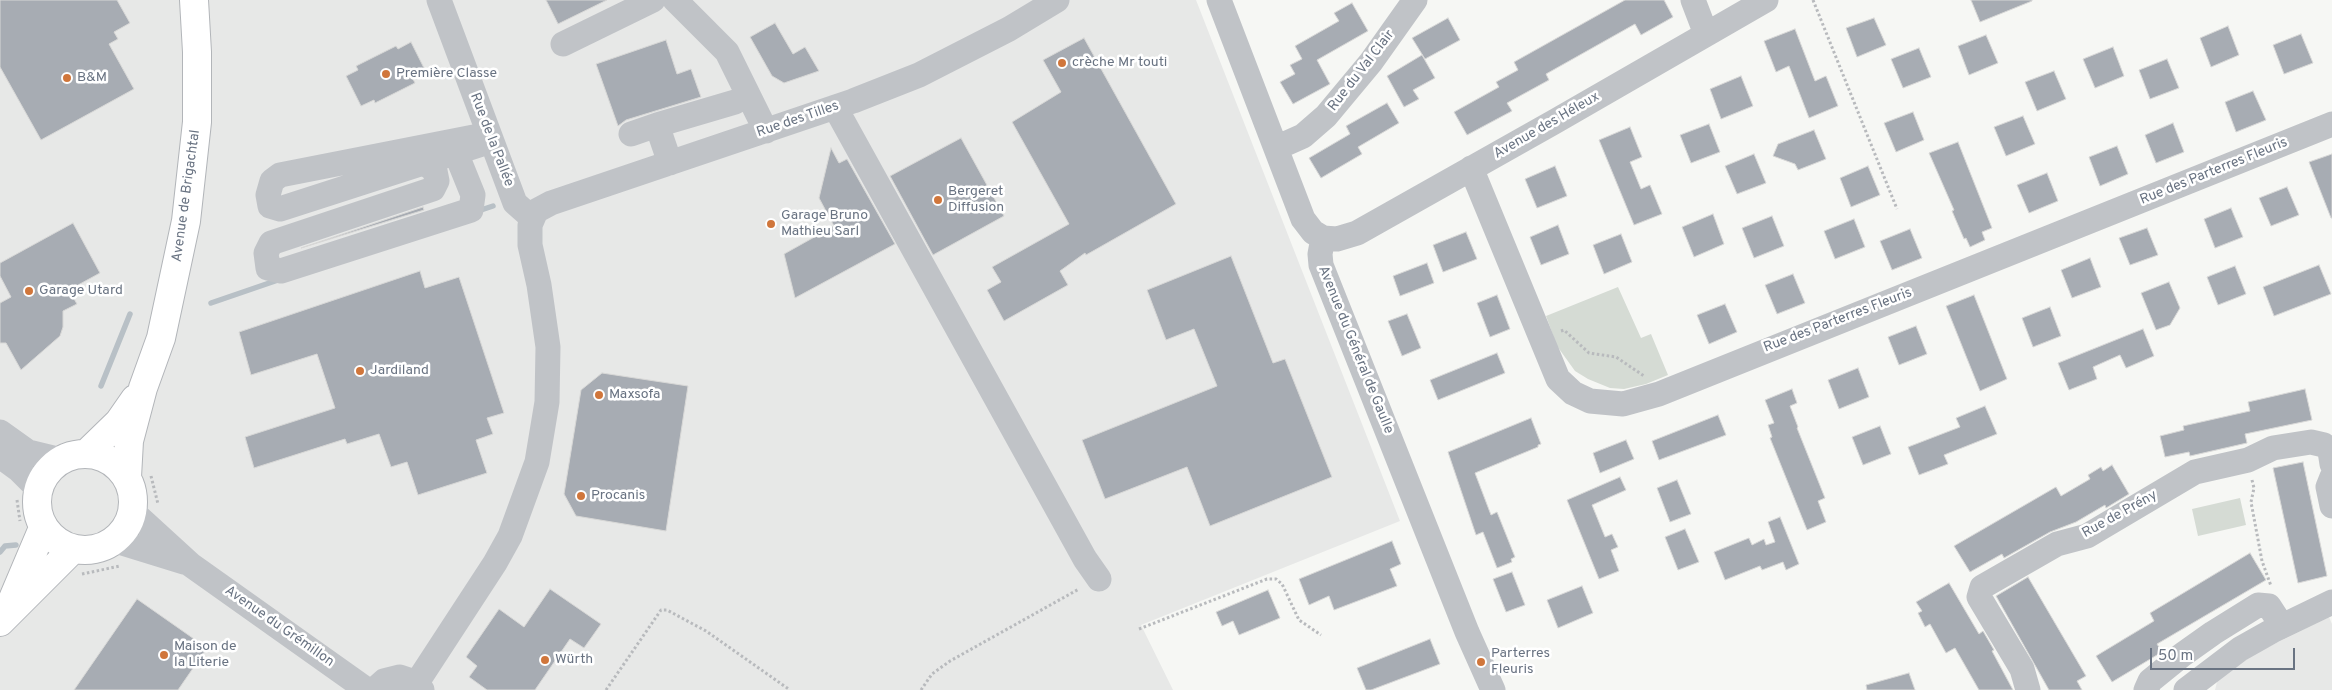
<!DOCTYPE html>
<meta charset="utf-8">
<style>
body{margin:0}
#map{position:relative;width:2332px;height:690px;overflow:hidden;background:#f6f7f4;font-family:Overpass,sans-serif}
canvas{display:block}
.scale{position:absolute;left:2150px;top:648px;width:145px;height:22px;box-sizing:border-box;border:2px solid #697382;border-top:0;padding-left:6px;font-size:15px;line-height:18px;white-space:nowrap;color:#697382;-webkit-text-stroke:4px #fff;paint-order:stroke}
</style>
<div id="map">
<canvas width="2332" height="690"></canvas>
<div class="scale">50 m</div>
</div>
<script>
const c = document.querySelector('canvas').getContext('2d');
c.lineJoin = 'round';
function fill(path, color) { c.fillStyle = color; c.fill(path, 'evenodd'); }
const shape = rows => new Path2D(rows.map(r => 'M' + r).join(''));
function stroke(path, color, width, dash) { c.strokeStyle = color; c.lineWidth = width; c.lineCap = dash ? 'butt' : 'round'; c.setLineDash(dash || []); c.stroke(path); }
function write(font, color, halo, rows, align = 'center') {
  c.font = font + ' Overpass,sans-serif'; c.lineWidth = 5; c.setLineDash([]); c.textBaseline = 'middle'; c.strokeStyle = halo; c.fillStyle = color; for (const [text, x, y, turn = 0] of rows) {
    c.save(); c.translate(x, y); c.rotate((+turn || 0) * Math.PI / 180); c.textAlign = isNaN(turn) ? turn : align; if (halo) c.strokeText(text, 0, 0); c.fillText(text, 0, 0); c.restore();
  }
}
fill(shape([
 [0,0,1196,0,1400,521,1141,625,1173,690,0,690],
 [2329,617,2332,624,2332,690,2215,690,2218,678,2258,652]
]), '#e7e8e7');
fill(shape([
 [1618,287,1641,338,1651,334,1668,375,1646,384,1624,389,1610,388,1588,379,1575,371,1557,346,1546,316],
 [2240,498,2246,525,2198,536,2192,509]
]), '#d5dbd4');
stroke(shape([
 [478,211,493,206],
 [211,303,278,280],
 [101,386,130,314],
 [0,552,5,546,16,545]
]), '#b8c0c6', 5.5);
const building = shape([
 [0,0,117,0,130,23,114,32,118,39,109,44,134,89,41,140,0,67,0,0],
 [546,0,607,0,558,24,546,0],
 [1625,0,1664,0,1673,17,1641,35,1635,24,1546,74,1549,80,1507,103,1512,111,1467,135,1454,112,1499,87,1496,82,1518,70,1514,62,1625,0],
 [1971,0,2032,0,2032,1,1980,22,1971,0],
 [1352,3,1368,31,1317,60,1330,84,1293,104,1280,82,1295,74,1290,65,1302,59,1295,46,1339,21,1334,13,1352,3],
 [1448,18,1460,40,1425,59,1412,38,1448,18],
 [1874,18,1886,45,1857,57,1846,28,1874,18],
 [775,23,793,54,805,47,819,71,784,83,772,76,750,37,775,23],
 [2228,26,2239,55,2211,67,2200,38,2228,26],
 [1795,29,1815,81,1826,76,1838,106,1809,118,1789,66,1776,72,1764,41,1795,29],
 [2301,34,2313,63,2284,74,2273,45,2301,34],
 [1986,35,1998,63,1969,75,1958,46,1986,35],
 [1084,38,1176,204,1086,255,1085,253,1060,271,1068,285,1004,321,987,290,1001,282,992,267,1069,224,1012,122,1061,92,1043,60,1084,38],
 [666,40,677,74,691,69,701,97,626,120,618,126,596,64,666,40],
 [411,42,426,72,413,79,415,83,375,103,374,100,361,106,346,76,358,70,356,66,396,46,398,49,411,42],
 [2113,47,2124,76,2095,88,2083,59,2113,47],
 [1919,48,1931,77,1903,88,1891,59,1919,48],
 [1422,55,1435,78,1413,90,1419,99,1404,107,1387,76,1422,55],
 [2167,59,2179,88,2150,99,2139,70,2167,59],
 [2054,71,2066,99,2037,111,2025,82,2054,71],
 [1741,76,1753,106,1721,119,1710,89,1741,76],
 [2253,91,2266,120,2236,132,2225,102,2253,91],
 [1387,103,1399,123,1358,147,1362,154,1321,178,1309,158,1350,134,1346,126,1387,103],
 [1913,112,1924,140,1896,152,1884,123,1913,112],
 [2023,116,2035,144,2006,156,1994,127,2023,116],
 [2173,123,2184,152,2156,163,2145,135,2173,123],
 [1709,124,1720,152,1691,163,1680,135,1709,124],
 [1630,127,1642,157,1630,162,1641,189,1650,185,1662,214,1634,225,1599,140,1630,127],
 [1814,130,1826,159,1798,170,1795,164,1773,156,1778,144,1814,130],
 [961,138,1004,216,933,255,890,176,961,138],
 [1958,142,1992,228,1982,232,1985,240,1970,247,1966,238,1964,239,1952,211,1954,210,1929,153,1958,142],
 [2117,146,2128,174,2100,186,2089,157,2117,146],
 [831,148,839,163,847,159,895,244,795,298,784,254,834,226,819,198,831,148],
 [1754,154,1766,183,1737,194,1725,166,1754,154],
 [2332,154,2332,218,2331,218,2309,162,2332,154],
 [1555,166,1567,196,1537,208,1525,179,1555,166],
 [1868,166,1880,195,1851,207,1840,178,1868,166],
 [2047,173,2058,201,2029,213,2017,185,2047,173],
 [2287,187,2299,215,2271,226,2259,198,2287,187],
 [423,207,424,210,301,248,423,207],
 [2231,208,2243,237,2215,248,2204,219,2231,208],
 [1713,214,1724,244,1694,257,1682,227,1713,214],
 [1772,216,1784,246,1754,258,1742,228,1772,216],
 [1854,219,1865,247,1835,259,1824,231,1854,219],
 [73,223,100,273,69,290,77,304,63,311,63,327,60,336,21,370,6,343,0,343,0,303,11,297,0,276,0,263,73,223],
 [1558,225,1569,254,1541,265,1530,237,1558,225],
 [2147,228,2158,255,2130,265,2119,238,2147,228],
 [1910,229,1922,258,1892,270,1880,241,1910,229],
 [1466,232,1477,259,1443,272,1433,245,1466,232],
 [1621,234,1632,262,1604,274,1593,245,1621,234],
 [1231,256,1273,363,1285,359,1332,477,1210,526,1187,467,1105,499,1082,440,1217,386,1194,329,1166,340,1147,290,1231,256],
 [2090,258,2101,287,2072,298,2061,270,2090,258],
 [1427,263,1434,283,1400,296,1393,276,1427,263],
 [2319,265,2331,294,2274,316,2263,287,2319,265],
 [2235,266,2246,294,2218,305,2207,277,2235,266],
 [420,271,425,288,459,277,504,413,487,418,493,434,476,440,487,473,418,495,407,462,391,467,379,434,347,444,345,439,254,468,245,437,335,408,317,354,251,375,239,332,420,271],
 [1793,274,1805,303,1777,314,1765,285,1793,274],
 [2169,282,2180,308,2170,325,2156,330,2141,293,2169,282],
 [1497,295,1510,329,1490,337,1477,303,1497,295],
 [1974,295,2007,379,1980,391,1946,306,1974,295],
 [1725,304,1737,332,1709,344,1697,315,1725,304],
 [2050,307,2061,336,2033,347,2022,318,2050,307],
 [1407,314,1421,348,1402,356,1388,321,1407,314],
 [1916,326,1927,354,1899,365,1888,337,1916,326],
 [2143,329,2154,356,2126,368,2120,355,2093,367,2097,379,2069,390,2058,363,2143,329],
 [1497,353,1505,373,1438,400,1430,380,1497,353],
 [1858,368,1869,397,1839,409,1828,380,1858,368],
 [602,373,688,386,666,531,576,516,564,494,581,390,602,373],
 [1792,389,1797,403,1790,406,1798,427,1797,428,1825,498,1818,501,1826,522,1807,530,1770,438,1772,437,1768,425,1774,423,1765,400,1792,389],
 [2305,389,2312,420,2245,434,2247,443,2190,456,2189,452,2165,457,2160,436,2184,430,2183,426,2250,411,2248,402,2305,389],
 [1985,406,1997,434,1944,455,1948,464,1919,475,1908,447,1960,427,1956,418,1985,406],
 [1718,415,1726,435,1659,460,1652,441,1718,415],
 [1531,418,1541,444,1538,445,1538,447,1475,473,1491,515,1497,512,1515,557,1511,559,1512,562,1497,568,1483,532,1476,535,1448,452,1531,418],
 [1880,426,1891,454,1863,465,1852,437,1880,426],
 [1626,440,1634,459,1600,473,1593,453,1626,440],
 [2303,462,2327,576,2298,583,2273,468,2303,462],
 [2112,465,2129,494,2106,508,2105,505,2076,522,2050,532,2004,558,2002,554,1970,572,1954,546,2056,487,2061,496,2090,479,2088,475,2101,467,2103,471,2112,465],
 [1620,477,1626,490,1592,505,1605,537,1612,534,1618,547,1611,550,1619,571,1599,579,1567,500,1620,477],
 [1677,480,1691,514,1670,522,1657,488,1677,480],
 [1780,517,1799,564,1786,570,1783,562,1762,570,1760,566,1725,580,1714,552,1749,538,1752,545,1764,539,1766,545,1775,542,1768,522,1780,517],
 [1685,529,1699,562,1678,570,1665,537,1685,529],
 [1392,541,1401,564,1390,569,1397,586,1334,610,1329,596,1309,605,1299,579,1392,541],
 [2250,553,2266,580,2157,644,2162,652,2112,682,2096,656,2154,621,2150,613,2250,553],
 [1512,572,1525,605,1506,612,1493,579,1512,572],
 [2028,577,2086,676,2077,681,2082,690,2049,690,1996,596,2028,577],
 [1949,583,1979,634,1983,631,1994,650,1992,651,2013,690,1979,690,1955,648,1946,653,1930,624,1925,627,1918,613,1922,611,1916,602,1949,583],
 [1582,586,1593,613,1558,628,1547,600,1582,586],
 [550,589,601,624,584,648,570,639,535,690,487,690,469,677,477,666,466,657,499,609,524,627,550,589],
 [1268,590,1280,618,1239,635,1233,621,1222,626,1216,612,1268,590],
 [137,599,207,648,178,690,74,690,137,599],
 [1430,639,1440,664,1371,690,1366,690,1357,668,1430,639],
 [1909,673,1915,690,1867,690,1866,685,1909,673]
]);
fill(building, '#a7acb3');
stroke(building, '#d8d8d7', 1);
const major = shape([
 '37 502a48 48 0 1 1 96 0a48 48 0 1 1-96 0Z',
 [86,454,119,422,135,399],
 [127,477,129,441,143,388,161,338,186,221,197,122,197,52,194,0],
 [12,601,43,528],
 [0,622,72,550]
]);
stroke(major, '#b2b5b9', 30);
stroke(shape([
 [1813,0,1897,209],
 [1561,331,1564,330,1589,353,1616,357,1644,376],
 [151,476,158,504],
 [2252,480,2254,488,2251,502,2262,561,2271,586],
 [17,500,20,521],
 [82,574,120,566],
 [1139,629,1267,579,1276,579,1282,584,1299,620,1321,635],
 [606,690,661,610,667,610,706,631,790,690],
 [921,690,932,674,950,661,1079,589]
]), '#b8babd', 3, [2.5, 2.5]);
stroke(shape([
 [439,0,515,203,532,218],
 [675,0,727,52,766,131],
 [1219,0,1303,219,1313,232,1323,238,1320,254,1321,265,1467,632,1493,690],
 [1693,0,1706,34],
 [563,44,653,0],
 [835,107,1085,559,1099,579],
 [489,134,280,175,272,181,268,195,270,206,280,209,491,141],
 [631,134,657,125],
 [1276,148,1303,136,1326,116,1371,62,1415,0],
 [425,163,435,171,437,181,433,189,271,243,266,253,268,268,281,271,471,210,473,195,456,153],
 [670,163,657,125,735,102],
 [1471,168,1558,379,1573,393,1590,401,1623,404,1659,394,2332,124],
 [1323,238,1337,239,1357,233,1554,122,1766,0],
 [0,432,28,452,61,460],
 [0,456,18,469,38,489],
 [2332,477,2328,487,2332,506],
 [133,512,191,565,367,690],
 [116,541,184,562],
 [416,684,495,563,510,536,537,462,547,402,548,347,539,285,530,245,530,225,536,211,551,203,853,101,919,75,1009,29,1057,0],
 [374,690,384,681,400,677,409,680,422,690],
 [2028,690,2022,669,1979,597,1982,587,2057,544,2087,536,2195,472,2248,460,2273,448,2311,442,2324,445,2330,451,2332,464],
 [2146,690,2150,681,2182,655,2213,633,2258,605,2269,606,2282,626],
 [2186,690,2240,649,2272,631,2332,602]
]), '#c0c3c7', 25);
stroke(major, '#fff', 28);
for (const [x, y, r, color] of [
 [1062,63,5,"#d0763b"],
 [386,74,5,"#d0763b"],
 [67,78,5,"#d0763b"],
 [938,200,5,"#d0763b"],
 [771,224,5,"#d0763b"],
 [29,291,5,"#d0763b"],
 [360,371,5,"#d0763b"],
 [599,395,5,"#d0763b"],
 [581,496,5,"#d0763b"],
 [164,655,5,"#d0763b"],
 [545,660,5,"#d0763b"],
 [1481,662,5,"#d0763b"]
]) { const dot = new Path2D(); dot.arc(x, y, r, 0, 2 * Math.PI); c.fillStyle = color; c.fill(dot); stroke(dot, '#fff', 2); }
write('14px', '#697382', '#fff', [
 ["crèche Mr touti",1072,63],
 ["Première Classe",396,74],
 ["B&M",77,78],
 ["Bergeret",948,192],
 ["Diffusion",948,208],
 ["Garage Bruno",781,216],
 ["Mathieu Sarl",781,232],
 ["Garage Utard",39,291],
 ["Jardiland",370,371],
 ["Maxsofa",609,395],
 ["Procanis",591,496],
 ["Maison de",174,647],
 ["la Literie",174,663],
 ["Parterres",1491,654],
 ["Fleuris",1491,670],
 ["Würth",555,660]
], 'left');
write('14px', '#697382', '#fff', [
 ["Rue du Val Clair",1362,71,-52],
 ["Rue des Tilles",798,120,-19],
 ["Avenue des Héleux",1547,126,-30],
 ["Rue de la Pallée",491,140,69],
 ["Rue des Parterres Fleuris",2214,172,-22],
 ["Avenue de Brigachtal",187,196,-82],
 ["Rue des Parterres Fleuris",1838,321,-21],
 ["Avenue du Général de Gaulle",1355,350,68],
 ["Rue de Prény",2120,515,-29],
 ["Avenue du Grémillon",279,627,35]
]);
</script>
